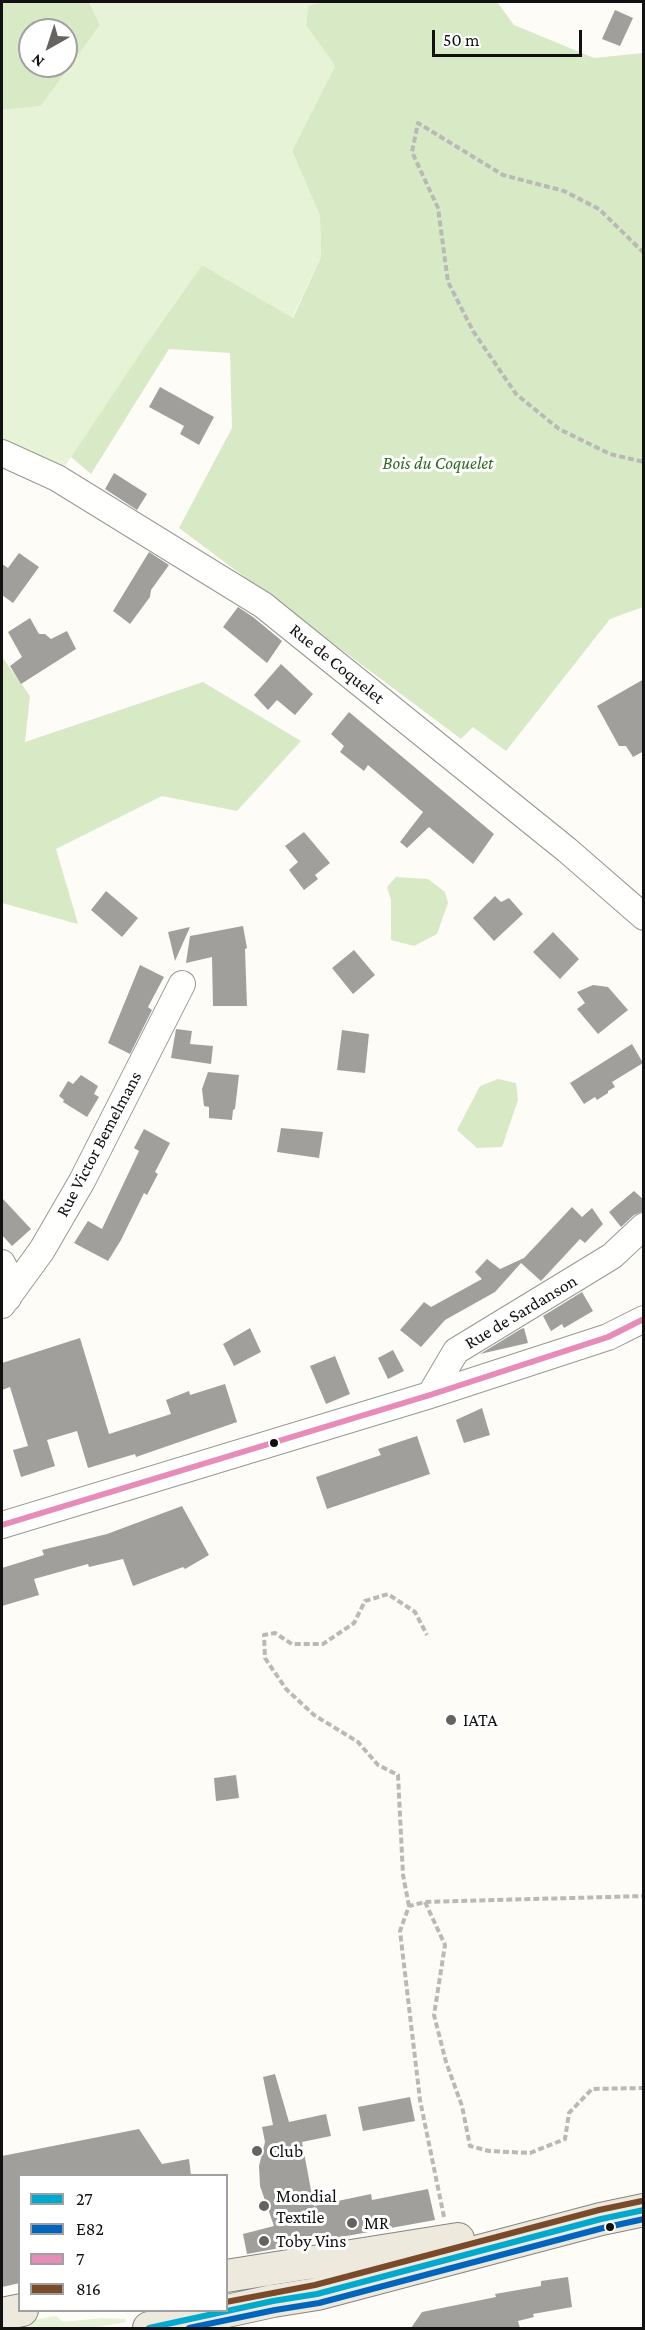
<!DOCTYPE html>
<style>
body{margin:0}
#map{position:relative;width:645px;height:2330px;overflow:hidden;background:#fdfcf7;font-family:"Crimson Pro",serif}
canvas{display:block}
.frame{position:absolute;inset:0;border:3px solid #111;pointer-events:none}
.legend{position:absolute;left:18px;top:2174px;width:210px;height:138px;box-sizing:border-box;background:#fff;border:2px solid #a0a0a0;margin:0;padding:8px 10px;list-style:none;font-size:18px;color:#111}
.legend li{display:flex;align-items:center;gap:12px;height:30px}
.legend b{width:30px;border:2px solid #a0a0a0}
.north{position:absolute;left:18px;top:18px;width:60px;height:60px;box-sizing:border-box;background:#fff;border:2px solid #a0a0a0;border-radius:50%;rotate:219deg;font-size:16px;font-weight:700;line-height:24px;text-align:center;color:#111}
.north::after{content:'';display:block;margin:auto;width:21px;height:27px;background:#646362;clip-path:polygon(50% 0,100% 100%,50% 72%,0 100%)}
.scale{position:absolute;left:432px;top:30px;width:150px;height:27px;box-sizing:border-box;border:3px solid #111;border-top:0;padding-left:8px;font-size:18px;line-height:21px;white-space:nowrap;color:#111;-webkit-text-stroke:4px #fff;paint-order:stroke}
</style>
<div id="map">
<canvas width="645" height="2330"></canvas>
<div class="frame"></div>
<ul class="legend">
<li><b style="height:8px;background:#00a9ce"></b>27</li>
<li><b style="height:8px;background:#0065bd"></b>E82</li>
<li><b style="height:8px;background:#e78bb9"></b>7</li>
<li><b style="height:8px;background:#7a4b2a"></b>816</li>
</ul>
<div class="north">N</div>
<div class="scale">50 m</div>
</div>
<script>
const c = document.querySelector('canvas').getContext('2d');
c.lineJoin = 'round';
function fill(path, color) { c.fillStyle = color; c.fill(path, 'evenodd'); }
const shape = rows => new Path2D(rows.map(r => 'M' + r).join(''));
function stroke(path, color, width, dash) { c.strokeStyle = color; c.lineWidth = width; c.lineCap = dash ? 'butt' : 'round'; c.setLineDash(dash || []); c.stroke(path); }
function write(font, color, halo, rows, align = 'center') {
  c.font = font + ' "Crimson Pro",serif'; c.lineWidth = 6; c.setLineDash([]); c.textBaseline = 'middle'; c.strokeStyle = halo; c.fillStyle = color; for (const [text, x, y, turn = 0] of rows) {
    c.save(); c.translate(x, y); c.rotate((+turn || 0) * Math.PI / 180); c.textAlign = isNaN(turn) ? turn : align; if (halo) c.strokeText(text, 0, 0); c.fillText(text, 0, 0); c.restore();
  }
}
fill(shape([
 [89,2,324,2,308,6,306,25,335,66,292,151,320,216,321,257,292,318,202,265,147,343,57,478,2,453,2,110,41,106,100,25],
 [56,2316,63,2322,102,2318,125,2319,126,2322,93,2328,2,2328,2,2326]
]), '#e7f3d7');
fill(shape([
 [2,2,89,2,100,25,41,106,2,110],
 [30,30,66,30,66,66,30,66],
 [324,2,497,2,514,25,594,58,643,53,643,607,610,619,506,751,473,727,461,739,179,528,232,428,230,353,169,349,91,474,71,457,147,343,202,265,293,318,321,257,320,216,292,151,335,66,306,25,308,6],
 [2,657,30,696,25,742,203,682,301,741,237,811,162,796,56,849,78,924,2,903],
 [396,877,428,879,445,892,448,903,437,934,414,946,391,940,391,900,387,887],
 [498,1079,516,1083,518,1100,502,1147,477,1148,457,1130,480,1086]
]), '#d8eac5');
fill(shape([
 [615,10,633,18,620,46,602,39],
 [160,387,214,417,199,445,180,434,184,426,149,407],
 [114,473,147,494,137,510,105,489],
 [149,552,169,565,151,590,150,597,130,624,113,611],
 [19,553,39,567,13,603,2,595,2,564,8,568],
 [238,607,253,617,282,641,267,663,223,627],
 [30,618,39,634,45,634,51,639,67,631,76,649,21,684,10,666,22,657,8,632],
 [281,664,313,694,295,715,277,700,268,710,254,695],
 [644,679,644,751,633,757,626,746,619,746,597,706],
 [349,712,494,834,473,864,429,827,407,848,400,842,423,812,368,765,364,771,340,752,344,746,331,734],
 [304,832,330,863,315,875,318,879,304,890,289,870,298,862,285,846],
 [106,891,138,918,122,937,91,910],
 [495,896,501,902,509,898,523,914,494,941,473,918],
 [243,926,247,948,245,949,247,1006,213,1006,212,957,186,963,190,936],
 [190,927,175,961,168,932],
 [553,932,579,959,560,979,533,952],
 [354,950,375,975,353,994,332,968],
 [140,965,164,977,148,1007,152,1010,130,1054,108,1043],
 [593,985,608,987,628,1010,598,1034,577,1009,585,1003,577,992],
 [176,1029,192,1031,190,1044,213,1046,211,1064,171,1058],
 [342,1030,369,1034,365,1073,337,1070],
 [632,1044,643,1063,612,1082,615,1087,608,1091,608,1093,597,1100,595,1097,584,1104,570,1083],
 [208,1072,239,1075,235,1109,233,1110,232,1120,209,1118,209,1107,204,1106,202,1089],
 [81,1075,98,1086,94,1094,99,1097,87,1117,63,1102,64,1100,59,1096,68,1081,73,1084],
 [281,1128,323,1132,319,1158,277,1152],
 [144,1129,170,1143,155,1172,158,1174,147,1195,144,1193,121,1240,108,1261,74,1243,88,1221,102,1229,139,1151,134,1148],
 [634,1191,644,1200,644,1211,634,1215,621,1227,609,1212],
 [2,1198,31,1229,12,1246,2,1235],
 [572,1207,582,1217,592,1208,603,1224,585,1243,580,1239,541,1281,521,1263,495,1292,445,1320,421,1347,400,1330,424,1302,431,1307,482,1279,475,1272,487,1259,500,1269,524,1258],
 [582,1292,593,1311,564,1328,562,1324,551,1331,543,1316],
 [250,1328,261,1352,234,1366,223,1344],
 [524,1328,528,1343,480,1354,521,1329],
 [80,1338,109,1434,171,1414,166,1400,189,1391,190,1395,225,1384,237,1422,136,1457,135,1454,88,1468,77,1431,47,1440,55,1466,21,1477,13,1450,28,1446,10,1387,2,1390,2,1363],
 [393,1350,404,1371,388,1379,378,1358],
 [335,1356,350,1394,326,1404,310,1366],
 [482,1408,490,1435,464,1443,456,1420],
 [417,1436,430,1474,327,1509,316,1477,381,1455,378,1449],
 [182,1506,209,1555,185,1569,183,1567,133,1586,123,1559,89,1567,88,1564,34,1579,39,1595,2,1606,2,1568,44,1555,42,1550,107,1534],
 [236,1775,239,1798,216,1801,214,1778],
 [275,2074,289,2122,326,2114,331,2136,302,2142,314,2206,371,2194,372,2200,428,2189,435,2220,247,2254,243,2234,274,2226,260,2186,259,2166,265,2142,262,2127,273,2125,263,2077],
 [410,2097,415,2121,363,2131,358,2107],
 [139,2129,162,2164,189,2159,191,2175,20,2175,20,2283,2,2287,2,2156],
 [568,2277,572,2307,533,2314,534,2317,518,2321,520,2328,411,2328,422,2312,496,2297,495,2294,541,2286,541,2281]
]), '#a19f9c');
const minor = shape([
 [2,453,57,478,263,605,567,850,644,917],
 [2,1263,7,1273,8,1298],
 [2,1305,42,1250,82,1181,182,984],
 [430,1395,456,1351,612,1256,644,1226],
 [2,1525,430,1395,608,1337,644,1319]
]);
const major = shape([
 [226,2276,458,2239],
 [2,2314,22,2310],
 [149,2328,273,2301,317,2294,601,2219,644,2210]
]);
stroke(minor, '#979795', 28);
stroke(major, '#858482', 34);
stroke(shape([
 [644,253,599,209,564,191,503,175,418,123,412,152,438,208,448,282,473,331,516,394,559,429,610,454,644,462],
 [425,1902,445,1945,434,2015,446,2062,462,2106,470,2146,489,2151,530,2153,565,2139,569,2113,592,2089,644,2088],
 [409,1906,403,1875,398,1775,378,1765,358,1742,314,1715,286,1689,265,1658,264,1635,275,1633,292,1644,323,1644,354,1623,365,1601,388,1594,415,1612,427,1635],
 [444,2217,420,2100,400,1931,409,1906,425,1902,644,1896]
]), '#b9b9b8', 4, [6, 3]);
stroke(minor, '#fffffe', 26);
stroke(major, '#ede9dc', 32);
stroke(shape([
 [149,2328,273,2301,317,2294,601,2219,644,2210]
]), '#00a9ce', 6);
stroke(shape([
 [189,2328,275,2310,319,2303,603,2228,644,2219]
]), '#0065bd', 6);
stroke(shape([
 [2,1525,430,1395,608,1337,644,1319]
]), '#e78bb9', 6);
stroke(shape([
 [226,2302,315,2285,599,2210,642,2201]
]), '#7a4b2a', 6);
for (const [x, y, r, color] of [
 [274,1443,5,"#111"],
 [451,1720,6,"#646362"],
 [257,2151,6,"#646362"],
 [264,2206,6,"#646362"],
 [352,2223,6,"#646362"],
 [610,2227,5,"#111"],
 [264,2241,6,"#646362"]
]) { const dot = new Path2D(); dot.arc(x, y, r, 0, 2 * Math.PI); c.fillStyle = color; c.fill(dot); stroke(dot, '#fff', 2); }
write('italic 18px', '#2f6b1f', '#fff', [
 ["Bois du Coquelet",438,463]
]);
write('18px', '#111', '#fff', [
 ["Rue de Coquelet",337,664,39],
 ["Rue Victor Bemelmans",99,1144,-62],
 ["Rue de Sardanson",521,1312,-31]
]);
write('18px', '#111', '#fff', [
 ["IATA",463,1720],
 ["Club",269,2151],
 ["Mondial",276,2196],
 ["Textile",276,2217],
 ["MR",364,2223],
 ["Toby Vins",276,2241]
], 'left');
</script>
